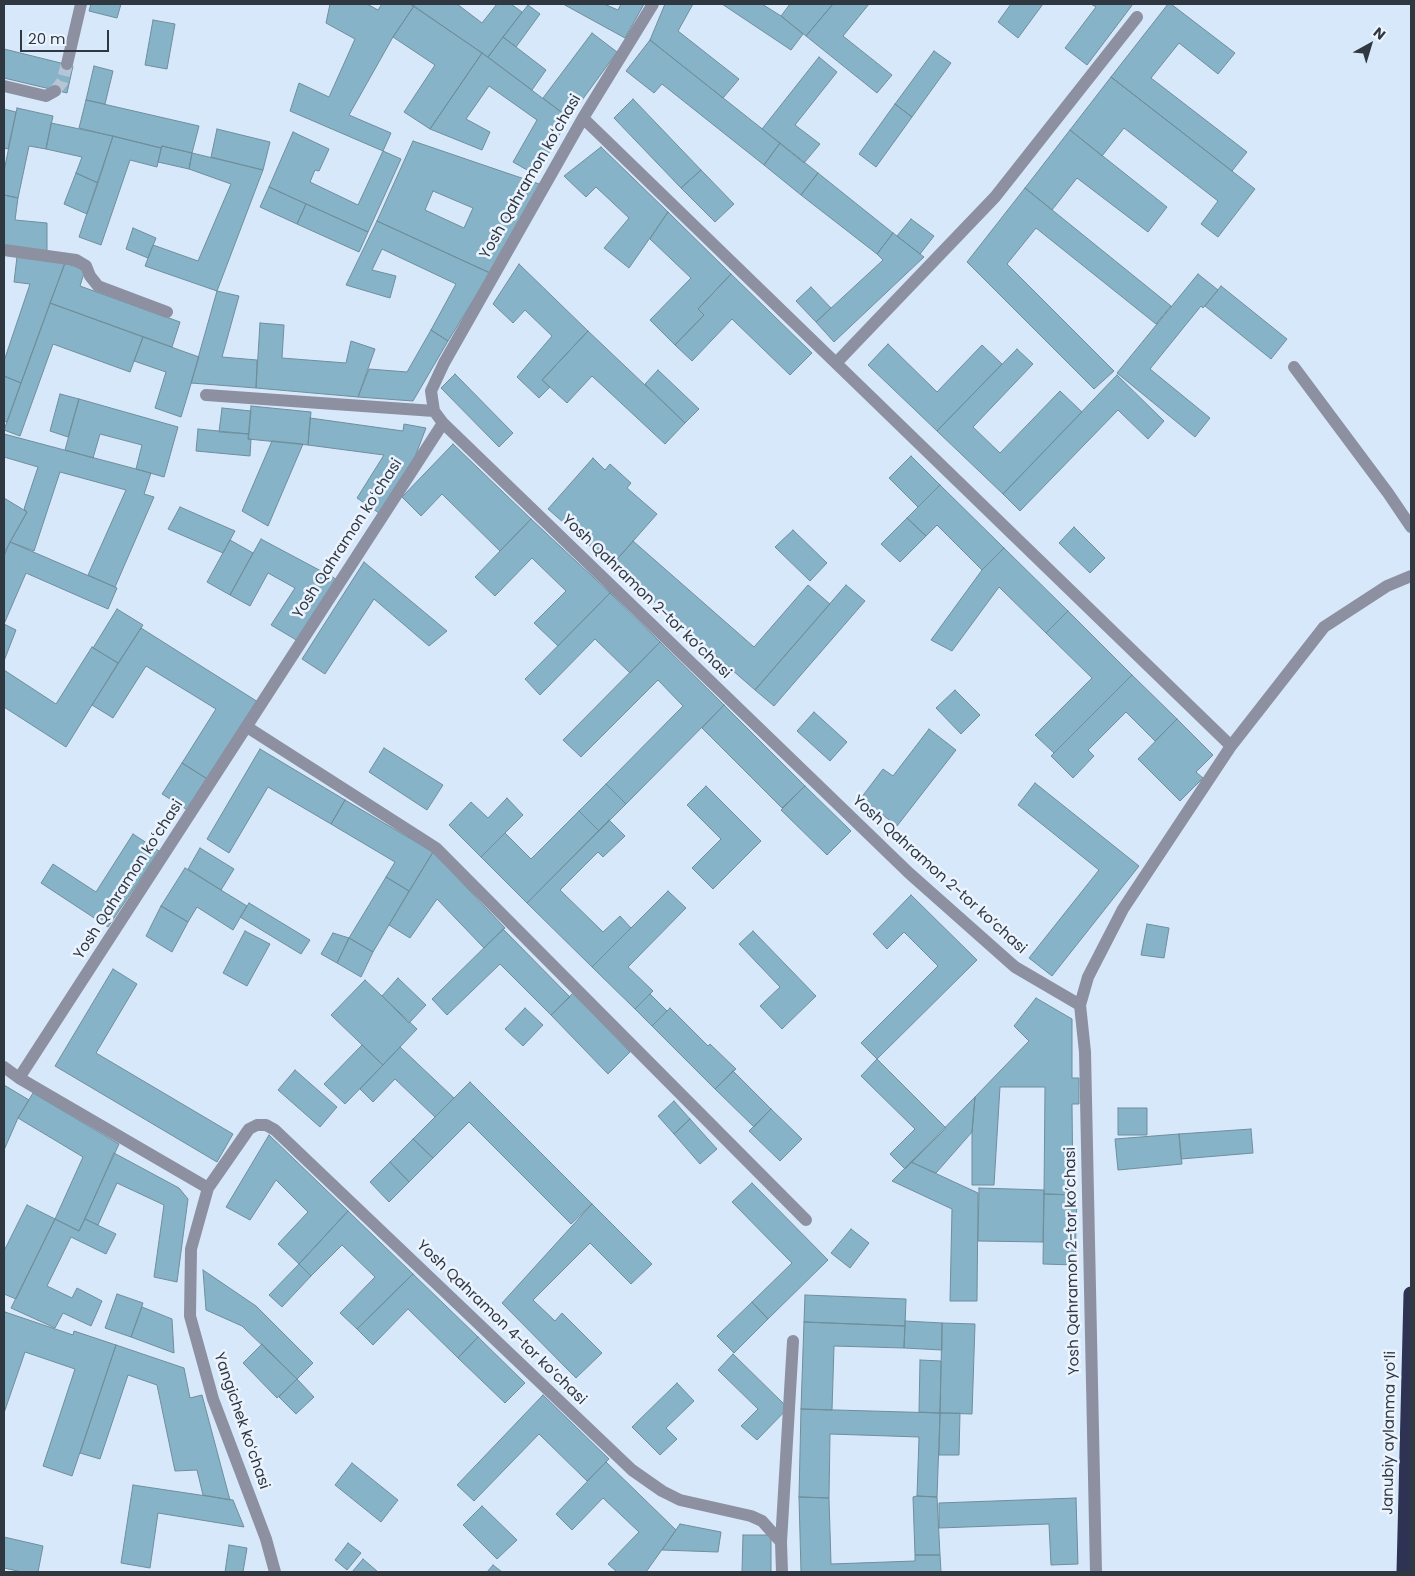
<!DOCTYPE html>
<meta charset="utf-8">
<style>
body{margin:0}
#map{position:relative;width:1415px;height:1576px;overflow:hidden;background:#d7e8fb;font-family:Poppins,sans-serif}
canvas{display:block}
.frame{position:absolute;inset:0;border:5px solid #2f3841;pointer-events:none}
.north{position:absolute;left:1345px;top:20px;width:50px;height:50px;-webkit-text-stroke:4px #ebf4fe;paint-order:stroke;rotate:39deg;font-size:14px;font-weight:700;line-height:20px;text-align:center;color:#2f3841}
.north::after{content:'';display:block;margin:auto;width:18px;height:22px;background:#2f3841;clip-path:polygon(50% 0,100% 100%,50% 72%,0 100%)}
.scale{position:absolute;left:20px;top:30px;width:89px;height:22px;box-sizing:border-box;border:2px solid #2f3841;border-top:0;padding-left:6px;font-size:15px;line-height:18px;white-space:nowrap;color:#2f3841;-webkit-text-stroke:4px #ebf4fe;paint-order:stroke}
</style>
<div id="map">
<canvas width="1415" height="1576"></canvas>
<div class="frame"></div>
<div class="north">N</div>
<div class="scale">20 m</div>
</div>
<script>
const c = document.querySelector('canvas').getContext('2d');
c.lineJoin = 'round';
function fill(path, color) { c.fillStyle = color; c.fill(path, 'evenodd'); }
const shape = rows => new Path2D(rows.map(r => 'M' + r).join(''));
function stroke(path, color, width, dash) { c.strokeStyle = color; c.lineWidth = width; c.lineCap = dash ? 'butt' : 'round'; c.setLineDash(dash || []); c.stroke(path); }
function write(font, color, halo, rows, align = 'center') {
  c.font = font + ' Poppins,sans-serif'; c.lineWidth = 5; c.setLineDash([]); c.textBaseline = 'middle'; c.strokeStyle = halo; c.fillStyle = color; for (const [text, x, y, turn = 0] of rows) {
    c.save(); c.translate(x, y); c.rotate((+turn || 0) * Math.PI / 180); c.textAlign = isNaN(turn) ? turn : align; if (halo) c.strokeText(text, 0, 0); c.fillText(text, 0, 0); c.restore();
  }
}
const building = shape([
 [91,4,121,4,117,18,89,11,91,4],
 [330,4,367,4,378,10,382,4,410,4,414,6,393,37,349,115,391,133,383,151,290,111,299,83,329,97,355,39,326,23,330,4],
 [410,4,457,4,482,23,497,4,511,4,522,12,488,57,410,4],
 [563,4,604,4,618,10,621,4,644,4,625,38,563,4],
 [665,4,693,4,678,31,739,79,723,98,650,40,665,4],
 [722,4,762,4,781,16,803,34,791,50,722,4],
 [790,4,833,4,806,36,781,16,790,4],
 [833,4,869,4,843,36,892,75,877,93,806,36,833,4],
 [1011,4,1043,4,1018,38,998,22,1011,4],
 [1091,4,1133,4,1087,65,1065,48,1096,7,1091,4],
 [1168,4,1171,4,1235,53,1218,74,1179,43,1151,78,1247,152,1232,171,1111,77,1168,4],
 [528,5,540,14,516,47,503,37,528,5],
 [414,6,482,53,430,129,404,112,435,65,393,37,414,6],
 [153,20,175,24,167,69,145,65,153,20],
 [592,33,617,52,569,118,543,98,592,33],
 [503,37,546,70,532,90,488,57,503,37],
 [650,40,780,143,764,165,662,84,654,93,626,71,650,40],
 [4,49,73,66,67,93,4,78,4,49],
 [934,51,951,63,912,117,895,104,934,51],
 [482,53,569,118,536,175,513,162,537,120,489,86,466,119,490,132,482,150,430,129,482,53],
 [819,57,837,72,795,125,820,144,804,163,762,129,819,57],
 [94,66,113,71,105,104,86,100,94,66],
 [1111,77,1255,189,1218,237,1201,224,1218,201,1124,128,1102,156,1070,130,1111,77],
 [633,99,701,170,681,188,614,118,633,99],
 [86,100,199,126,192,153,162,146,161,148,79,128,86,100],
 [895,104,912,117,876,167,859,154,895,104],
 [17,108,53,116,46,149,29,146,18,198,4,195,4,171,17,108],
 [4,109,16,112,8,149,4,148,4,109],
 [51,123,113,136,98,183,76,173,82,157,46,149,51,123],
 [217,129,270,142,263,170,211,157,217,129],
 [1070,130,1167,207,1148,232,1077,178,1052,210,1025,188,1070,130],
 [293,132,329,149,319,171,315,170,310,182,358,205,383,151,401,159,368,232,269,187,293,132],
 [113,136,161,148,157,167,130,160,101,245,79,237,113,136],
 [413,141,542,185,490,273,377,221,413,141],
 [433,191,473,208,464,228,425,210,433,191],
 [780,143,818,173,801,195,764,165,780,143],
 [162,146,192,153,189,169,158,162,162,146],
 [601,147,668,212,629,268,604,248,629,218,596,187,586,197,564,176,601,147],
 [192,153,263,170,217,291,145,266,153,245,198,261,231,184,189,169,192,153],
 [701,170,734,204,715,222,681,188,701,170],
 [76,173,98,183,87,214,64,204,76,173],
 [818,173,893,233,877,254,801,195,818,173],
 [269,187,306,204,297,224,260,207,269,187],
 [1025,188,1171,306,1156,324,1036,228,1007,264,1114,371,1094,389,967,262,1025,188],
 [4,195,18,198,15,220,47,223,47,253,4,248,4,195],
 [306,204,368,232,359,252,297,224,306,204],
 [668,212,731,274,698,309,704,315,675,345,650,320,691,278,650,239,668,212],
 [911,219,934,236,920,254,897,236,911,219],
 [377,221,490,273,448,341,431,330,456,284,382,249,372,270,396,276,390,298,346,285,377,221],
 [133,228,156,238,148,258,126,249,133,228],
 [893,233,924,257,834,342,816,322,883,260,877,254,893,233],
 [17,257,65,263,21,383,4,376,4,361,30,284,14,282,17,257],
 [65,263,85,270,80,286,180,322,172,347,50,303,65,263],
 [519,264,588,331,542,380,550,387,539,398,517,377,552,336,525,310,513,323,493,304,519,264],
 [731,274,812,353,790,375,732,319,692,361,675,345,704,315,698,309,731,274],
 [1198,274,1218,290,1203,308,1201,306,1150,369,1210,418,1195,437,1117,373,1198,274],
 [1221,286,1287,339,1271,359,1205,306,1221,286],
 [811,287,831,308,816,322,796,301,811,287],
 [217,291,239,296,222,357,257,360,256,388,191,383,217,291],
 [50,303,143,337,130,372,53,344,20,436,4,430,50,303],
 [260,323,284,325,282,358,346,363,351,341,375,349,358,397,256,388,260,323],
 [431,330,448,341,413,401,358,397,369,369,407,372,431,330],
 [588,331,685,423,665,444,592,376,567,403,542,380,588,331],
 [143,337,199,357,181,417,155,408,166,372,134,361,143,337],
 [888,344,937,392,982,345,1002,364,937,431,868,365,888,344],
 [1017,349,1033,364,973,427,1000,453,1060,391,1082,412,1003,494,937,431,1017,349],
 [658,370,699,409,685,423,645,384,658,370],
 [455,374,513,433,499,447,441,388,455,374],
 [1117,375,1164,421,1148,439,1118,410,1020,511,1003,494,1117,375],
 [4,376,21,383,7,422,4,421,4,376],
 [60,394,79,399,68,437,50,431,60,394],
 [79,399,178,427,164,477,136,469,142,445,100,434,93,458,65,450,79,399],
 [251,406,311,412,308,445,248,439,251,406],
 [222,408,251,411,249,434,219,432,222,408],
 [310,418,403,431,404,424,426,428,413,462,379,513,357,498,384,455,308,445,310,418],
 [198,429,249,434,248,439,251,439,250,456,196,451,198,429],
 [4,434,151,473,144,494,154,497,115,587,88,575,126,490,60,472,34,551,10,542,27,512,24,509,38,467,4,457,4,434],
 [272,441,303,444,268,526,242,511,272,441],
 [453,444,531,519,500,551,442,494,421,516,402,497,453,444],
 [911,456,940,485,918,507,889,478,911,456],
 [593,458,605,470,610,464,631,483,627,488,657,514,612,565,548,509,593,458],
 [940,485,1004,548,982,570,937,525,926,536,907,518,940,485],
 [4,498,27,512,4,553,4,498],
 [180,507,235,531,223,553,168,529,180,507],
 [907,518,926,536,900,562,881,544,907,518],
 [531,519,610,593,558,646,534,623,566,591,532,558,495,596,475,577,531,519],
 [1074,527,1105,558,1090,573,1059,543,1074,527],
 [793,530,827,563,810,581,775,547,793,530],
 [261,539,336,579,298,641,271,625,295,588,268,573,250,606,230,595,261,539],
 [230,540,253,553,230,595,207,582,230,540],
 [633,541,754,647,808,585,830,604,755,690,612,565,633,541],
 [10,542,117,588,108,609,26,573,4,624,16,630,4,661,4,556,10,542],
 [1004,548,1068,611,1046,633,999,587,952,651,931,640,982,570,1004,548],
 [364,562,447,631,429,646,374,599,325,674,302,659,364,562],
 [846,585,865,601,774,706,755,690,846,585],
 [610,593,660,642,630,673,595,639,540,695,525,679,610,593],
 [117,609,143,625,118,663,93,648,117,609],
 [1068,611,1132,675,1054,753,1035,735,1092,678,1046,633,1068,611],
 [141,628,258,702,209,780,182,763,216,709,146,666,113,718,92,705,141,628],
 [660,642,724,705,626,804,606,784,683,706,658,680,581,757,563,740,660,642],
 [92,647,118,663,66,747,4,707,4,670,56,704,92,647],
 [1132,675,1177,719,1155,741,1126,712,1088,750,1094,756,1073,778,1051,756,1132,675],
 [955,690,980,715,961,734,936,708,955,690],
 [724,705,805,786,782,808,702,728,724,705],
 [814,712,847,742,830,761,797,731,814,712],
 [1177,719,1213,755,1196,772,1203,778,1180,801,1138,759,1177,719],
 [929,729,956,750,897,826,861,798,883,769,893,776,929,729],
 [384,748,443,785,427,810,369,772,384,748],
 [260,749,345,800,331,824,268,787,229,853,207,839,260,749],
 [182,763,209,780,189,811,162,794,182,763],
 [1035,783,1139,866,1052,976,1029,958,1099,870,1018,805,1035,783],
 [606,784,626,804,599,831,579,811,606,784],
 [706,786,761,841,713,889,692,868,721,839,687,805,706,786],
 [805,786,851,831,827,855,781,810,805,786],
 [507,798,523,815,481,857,449,825,471,802,488,818,507,798],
 [345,800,433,852,409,891,386,877,395,862,331,824,345,800],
 [579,811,599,831,527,903,481,857,505,833,531,859,579,811],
 [609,820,625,836,603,857,598,852,560,890,603,932,620,916,631,928,592,967,527,903,609,820],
 [133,834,159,851,108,927,41,883,53,864,96,892,133,834],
 [200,848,234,869,221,890,188,869,200,848],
 [433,852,505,928,484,948,437,899,410,938,389,925,433,852],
 [185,868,247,906,233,930,197,907,188,922,161,906,185,868],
 [386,877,409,891,373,952,349,938,386,877],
 [668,891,686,908,628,967,653,991,635,1009,592,967,668,891],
 [911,895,977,960,877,1059,861,1043,938,966,904,932,887,949,873,934,911,895],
 [249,903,310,940,301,954,240,917,249,903],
 [161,906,188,922,172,952,146,936,161,906],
 [1147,924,1169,928,1164,958,1141,955,1147,924],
 [503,929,570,997,551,1015,500,964,447,1015,432,999,503,929],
 [245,931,270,944,247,986,223,973,245,931],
 [753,931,816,996,782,1029,760,1006,780,987,739,944,753,931],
 [333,933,349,938,337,963,321,954,333,933],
 [349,938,373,952,361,977,337,963,349,938],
 [113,969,137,984,96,1053,233,1134,217,1162,55,1066,113,969],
 [398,978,426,1005,409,1023,382,996,398,978],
 [365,980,417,1029,383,1065,331,1015,365,980],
 [573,993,630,1052,608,1074,551,1015,573,993],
 [650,994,667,1011,652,1026,635,1009,650,994],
 [1036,998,1072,1019,1072,1078,1079,1078,1079,1104,1072,1104,1073,1195,1044,1194,1045,1087,1000,1087,994,1185,972,1185,972,1132,975,1097,1029,1041,1014,1026,1036,998],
 [525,1008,543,1025,523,1046,505,1029,525,1008],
 [670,1008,708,1046,710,1044,736,1069,715,1089,652,1026,670,1008],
 [362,1045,383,1065,345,1104,324,1084,362,1045],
 [400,1047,454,1098,435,1117,395,1079,373,1102,360,1089,400,1047],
 [877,1059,946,1128,905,1169,890,1154,915,1129,861,1076,877,1059],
 [295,1070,337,1107,320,1127,278,1090,295,1070],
 [733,1071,771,1109,754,1127,715,1089,733,1071],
 [470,1082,592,1204,571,1224,469,1122,433,1158,413,1139,470,1082],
 [4,1085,29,1100,18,1118,4,1150,4,1085],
 [33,1093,119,1144,79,1231,55,1219,83,1157,18,1118,33,1093],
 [975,1097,972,1132,936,1173,911,1162,975,1097],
 [674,1101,690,1119,674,1134,658,1116,674,1101],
 [1118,1108,1147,1108,1147,1135,1118,1135,1118,1108],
 [771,1109,802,1139,780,1161,749,1131,771,1109],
 [690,1119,717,1149,700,1164,674,1134,690,1119],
 [1251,1129,1253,1153,1181,1159,1179,1134,1251,1129],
 [1179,1134,1182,1164,1118,1170,1115,1139,1179,1134],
 [269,1135,348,1211,299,1264,278,1244,308,1212,276,1180,250,1220,226,1207,269,1135],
 [413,1139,433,1158,409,1182,390,1162,413,1139],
 [114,1153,179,1188,188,1199,177,1282,154,1277,164,1205,117,1183,98,1225,85,1219,114,1153],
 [390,1162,409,1182,389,1202,370,1182,390,1162],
 [911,1162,978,1193,977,1301,950,1301,952,1209,892,1181,911,1162],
 [752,1183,828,1260,768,1319,752,1302,792,1263,732,1202,752,1183],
 [979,1188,1044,1190,1043,1242,978,1241,979,1188],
 [1044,1194,1077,1195,1075,1265,1043,1264,1044,1194],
 [592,1204,652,1264,631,1284,590,1243,533,1300,555,1321,562,1313,602,1353,576,1378,502,1303,592,1204],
 [27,1205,55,1219,16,1299,4,1294,4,1251,27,1205],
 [348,1211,413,1274,357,1329,340,1313,375,1277,342,1245,311,1276,299,1264,348,1211],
 [55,1219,79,1231,85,1219,116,1234,106,1254,71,1237,47,1286,72,1298,77,1288,102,1301,91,1326,63,1313,55,1328,11,1308,55,1219],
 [851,1229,869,1243,850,1268,831,1253,851,1229],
 [299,1264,311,1276,282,1307,269,1295,299,1264],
 [203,1270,256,1306,313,1363,297,1379,242,1326,206,1310,203,1270],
 [413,1274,478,1337,458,1358,408,1309,373,1345,357,1329,413,1274],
 [117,1294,143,1303,131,1337,105,1328,117,1294],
 [805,1295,906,1299,905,1326,804,1322,805,1295],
 [752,1302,768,1319,734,1353,717,1336,752,1302],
 [142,1307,172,1319,174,1353,131,1337,142,1307],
 [5,1312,73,1335,74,1331,116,1345,72,1476,43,1466,75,1369,25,1352,4,1413,4,1316,5,1312],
 [905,1321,942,1323,942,1350,904,1348,905,1321],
 [804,1322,905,1326,904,1348,834,1346,832,1410,801,1409,804,1322],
 [942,1323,975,1324,972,1414,940,1413,942,1323],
 [478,1337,525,1383,505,1403,458,1358,478,1337],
 [262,1344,297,1379,277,1398,243,1363,262,1344],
 [116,1345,184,1368,190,1398,202,1395,230,1500,203,1495,197,1470,175,1471,157,1385,128,1375,100,1459,80,1453,116,1345],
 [733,1354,788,1408,757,1440,741,1426,758,1409,718,1370,733,1354],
 [920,1360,941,1361,940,1413,919,1412,920,1360],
 [297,1379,314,1397,296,1414,279,1397,297,1379],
 [677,1383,694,1401,666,1428,677,1439,660,1455,632,1427,677,1383],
 [543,1395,609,1459,587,1481,539,1434,474,1501,457,1485,543,1395],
 [801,1409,940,1413,937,1497,917,1496,919,1437,830,1434,829,1498,799,1497,801,1409],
 [940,1413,960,1413,959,1455,939,1455,940,1413],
 [606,1462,676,1530,646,1572,617,1572,608,1564,639,1532,603,1498,572,1530,556,1514,606,1462],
 [352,1463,398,1500,381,1522,335,1485,352,1463],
 [133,1485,233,1500,244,1527,158,1513,150,1568,121,1563,133,1485],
 [917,1496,937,1497,940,1555,915,1555,913,1497,917,1496],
 [799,1497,829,1498,831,1564,915,1561,915,1555,940,1555,941,1572,801,1572,799,1497],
 [1076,1498,1078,1564,1051,1565,1049,1524,939,1528,939,1503,1076,1498],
 [482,1506,517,1540,497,1559,463,1525,482,1506],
 [680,1524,721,1532,718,1552,662,1550,680,1524],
 [743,1535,771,1535,771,1572,742,1572,743,1535],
 [4,1537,43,1546,38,1572,22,1572,4,1568,4,1537],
 [348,1543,361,1553,347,1570,335,1560,348,1543],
 [229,1545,247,1548,243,1572,225,1572,229,1545],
 [363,1559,378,1572,352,1572,363,1559],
 [493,1565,502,1572,487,1572,493,1565]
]);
fill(building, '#86b3c7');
stroke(building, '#6f8e9c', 1);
stroke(shape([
 [55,91,62,82,67,64]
]), '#b5c5d6', 12, [12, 6]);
stroke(shape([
 [67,64,81,4],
 [4,86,46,96,55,91],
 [583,118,1231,746],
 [4,250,76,260,86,266,90,276,98,286,167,312],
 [836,363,995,197,1137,17],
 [1294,367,1388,493,1411,527],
 [206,395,434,411],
 [443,423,909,873,1015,967,1080,1005,1085,1052,1096,1572],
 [247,727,436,848,806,1220],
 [1080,1005,1088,977,1123,909,1231,746,1324,627,1387,586,1411,576],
 [4,1067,19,1078,208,1188],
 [19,1078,443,423,434,411,431,391,444,363,583,118,653,4],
 [781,1542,793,1341],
 [275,1572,266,1539,213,1399,190,1316,191,1249,208,1188,249,1129,257,1125,266,1125,275,1130,632,1470,662,1491,680,1500,751,1516,762,1521,781,1542,782,1572]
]), '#8d90a1', 12);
stroke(shape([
 [1404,1572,1411,1294]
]), '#2e3353', 15);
write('15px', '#2f3841', '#ebf4fe', [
 ["Yosh Qahramon koʻchasi",531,177,-60],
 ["Yosh Qahramon koʻchasi",348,539,-57],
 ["Yosh Qahramon 2-tor koʼchasi",646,597,44],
 ["Yosh Qahramon 2-tor koʼchasi",939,875,42],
 ["Yosh Qahramon koʻchasi",129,880,-57],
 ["Yosh Qahramon 2-tor koʼchasi",1073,1261,-91],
 ["Yosh Qahramon 4-tor koʼchasi",501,1323,44],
 ["Yangichek koʻchasi",241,1421,71],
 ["Janubiy aylanma yoʻli",1390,1433,-89]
]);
</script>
